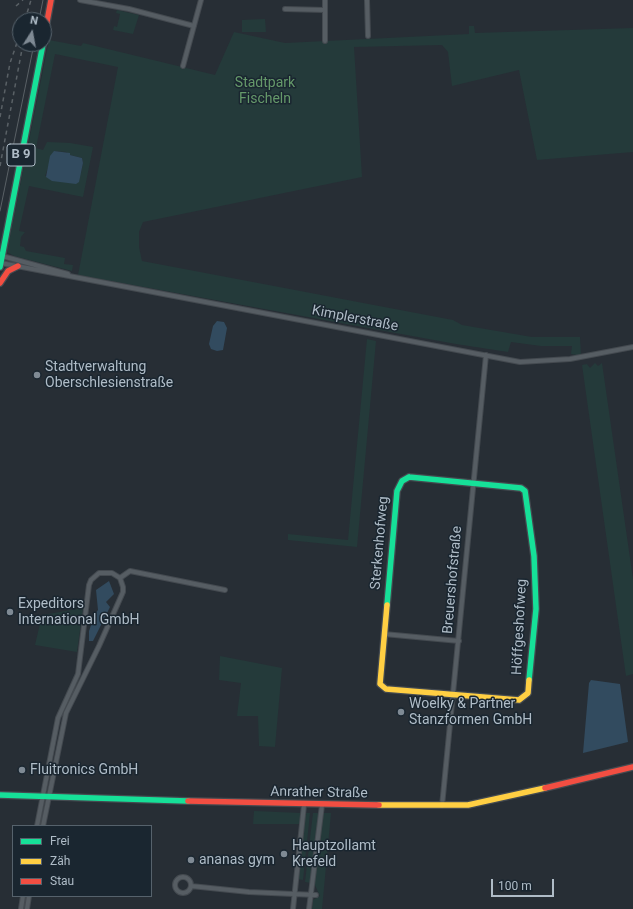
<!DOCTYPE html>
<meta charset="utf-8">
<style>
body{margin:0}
#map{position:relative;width:633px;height:909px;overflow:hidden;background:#272e35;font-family:Roboto,sans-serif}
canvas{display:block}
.legend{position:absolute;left:12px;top:825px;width:140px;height:72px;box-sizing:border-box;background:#1a2630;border:1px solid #56626c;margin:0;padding:5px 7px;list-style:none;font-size:12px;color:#afbcc7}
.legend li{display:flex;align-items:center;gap:8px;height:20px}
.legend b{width:20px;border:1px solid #56626c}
.north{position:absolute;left:12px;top:12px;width:40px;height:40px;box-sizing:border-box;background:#1a2630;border:1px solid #56626c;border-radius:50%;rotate:11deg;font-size:11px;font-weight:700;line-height:16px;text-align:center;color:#afbcc7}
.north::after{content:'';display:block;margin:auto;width:14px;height:18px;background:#7f8a94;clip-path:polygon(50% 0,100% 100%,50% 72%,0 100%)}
.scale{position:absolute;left:491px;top:879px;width:63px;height:18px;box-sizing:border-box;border:2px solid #afbcc7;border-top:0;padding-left:5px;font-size:12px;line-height:14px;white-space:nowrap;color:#afbcc7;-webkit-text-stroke:3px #1a2630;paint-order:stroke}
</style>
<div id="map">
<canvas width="633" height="909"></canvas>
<ul class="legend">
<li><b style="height:5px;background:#16e098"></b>Frei</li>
<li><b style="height:5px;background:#ffcf43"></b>Zäh</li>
<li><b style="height:5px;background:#f24e42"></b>Stau</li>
</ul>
<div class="north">N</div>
<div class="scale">100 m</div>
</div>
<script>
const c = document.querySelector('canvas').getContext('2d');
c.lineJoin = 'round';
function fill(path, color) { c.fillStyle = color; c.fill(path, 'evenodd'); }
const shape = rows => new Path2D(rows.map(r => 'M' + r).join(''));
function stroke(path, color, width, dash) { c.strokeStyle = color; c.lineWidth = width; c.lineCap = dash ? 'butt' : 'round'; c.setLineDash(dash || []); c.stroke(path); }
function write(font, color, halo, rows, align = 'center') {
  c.font = font + ' Roboto,sans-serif'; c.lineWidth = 3; c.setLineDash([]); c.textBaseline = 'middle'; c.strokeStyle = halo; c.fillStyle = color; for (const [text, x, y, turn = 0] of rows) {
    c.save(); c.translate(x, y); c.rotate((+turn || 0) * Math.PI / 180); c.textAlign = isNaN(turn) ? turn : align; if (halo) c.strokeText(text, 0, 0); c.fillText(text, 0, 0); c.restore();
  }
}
fill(shape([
 [117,10,139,15,133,34,113,30,114,26,117,27,120,14,116,13],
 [265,19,266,32,242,32,242,20],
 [469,26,474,26,475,33,633,28,633,152,537,160,519,70,452,86,448,52,442,45,354,47,362,177,143,222,139,232,139,247,142,261,453,320,462,325,532,337,580,337,581,356,571,354,572,346,541,346,511,342,508,352,456,344,78,275,118,67,55,54,36,148,43,150,47,142,70,143,93,147,83,197,29,186,19,231,25,232,21,237,20,246,24,247,26,251,65,258,64,264,73,265,72,271,14,256,7,252,49,40,81,46,83,43,215,75,234,32,285,43,469,34],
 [54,151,66,152,70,155,82,158,83,163,81,173,45,176],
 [367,339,376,341,357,547,288,540,288,534,348,540],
 [595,363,598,366,602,363,633,579,633,674,626,676,582,365,587,364,590,368],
 [83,608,77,652,35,645,42,615],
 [220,656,282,668,275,747,259,746,258,716,237,716,241,683,219,680],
 [254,811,300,813,300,824,253,824],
 [305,813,310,813,303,880,297,879],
 [313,813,319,813,311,883,305,882],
 [323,813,331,813,322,909,312,909,313,900,320,896,314,883]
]), '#243a3a');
fill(shape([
 [54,151,70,153,70,155,82,158,83,163,79,182,76,184,52,181,46,177,50,156],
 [217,321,224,322,227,328,223,350,217,351,211,349,209,344,213,326],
 [109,581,114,594,106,602,110,607,93,641,89,641,89,631,95,614,98,610,96,590],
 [591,680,620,684,628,742,583,753,589,683]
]), '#324b5f');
const street = shape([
 [80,0,129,9,194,26],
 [325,0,325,41],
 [367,0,368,36],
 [285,9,325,10],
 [183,66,201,0],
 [2,256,68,274],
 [1,263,520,362,570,359,633,347],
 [120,578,130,571,225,590],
 [384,634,459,641],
 [442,806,486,355],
 [37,826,58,718,78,674,89,585,91,580,99,573,112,573,120,578,123,587,123,592,99,646,66,713,43,826],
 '175 885a8 8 0 1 1 16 0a8 8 0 1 1-16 0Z',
 [191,886,249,892,316,895],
 [21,909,23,896],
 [27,909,29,896],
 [293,909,304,805],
 [309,909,322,805]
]);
const fast = shape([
 [0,267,43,44],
 [409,477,521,488,525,491,534,556,536,609,529,680],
 [387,605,397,491,402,481,409,477],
 [0,795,188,801]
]);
const slow = shape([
 [387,605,380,684,386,689,519,700,528,693,529,680],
 [379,805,468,805,545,788]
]);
const jam = shape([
 [44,38,51,0],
 [0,283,8,271,18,266],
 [545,788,633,767],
 [188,801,379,805]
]);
stroke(street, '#444a50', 6);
stroke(fast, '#444a50', 8);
stroke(slow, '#444a50', 8);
stroke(jam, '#444a50', 8);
stroke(street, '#565d63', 4);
stroke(fast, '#16e098', 5.5);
stroke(slow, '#ffcf43', 5.5);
stroke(jam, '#f24e42', 5.5);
stroke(shape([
 [39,20,43,0],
 [0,211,34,44]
]), '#5a6166', 1);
stroke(shape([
 [16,6,23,0],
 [25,20,31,0],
 [0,117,10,63,20,34],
 [0,166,23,44]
]), '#5a6166', 1.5, [4, 4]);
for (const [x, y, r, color] of [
 [37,375,4,"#7f8a94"],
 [10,612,4,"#7f8a94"],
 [401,712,4,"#7f8a94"],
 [22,770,4,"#7f8a94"],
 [284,854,4,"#7f8a94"],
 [191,860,4,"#7f8a94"]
]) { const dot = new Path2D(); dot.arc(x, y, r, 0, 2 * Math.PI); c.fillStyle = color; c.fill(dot); stroke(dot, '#1a2630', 1.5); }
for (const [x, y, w] of [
 [21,155,28]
]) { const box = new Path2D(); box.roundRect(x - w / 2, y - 11, w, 22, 3); c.fillStyle = '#1a2630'; c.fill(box); stroke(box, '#afbcc7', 1); }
write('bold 13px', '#afbcc7', null, [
 ["B 9",21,155]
]);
write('14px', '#65996a', '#1a2630', [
 ["Stadtpark",265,83],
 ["Fischeln",265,99]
]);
write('14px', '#afbcc7', '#1a2630', [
 ["Kimplerstraße",355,319,11],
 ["Sterkenhofweg",380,543,-85],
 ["Breuershofstraße",453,580,-85],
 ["Höffgeshofweg",520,627,-87],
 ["Anrather Straße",319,793,1]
]);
write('14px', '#afbcc7', '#1a2630', [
 ["Stadtverwaltung",45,367],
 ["Oberschlesienstraße",45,383],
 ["Expeditors",18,604],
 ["International GmbH",18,620],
 ["Woelky & Partner",409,704],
 ["Stanzformen GmbH",409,720],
 ["Fluitronics GmbH",30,770],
 ["Hauptzollamt",292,846],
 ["Krefeld",292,862],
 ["ananas gym",199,860]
], 'left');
</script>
